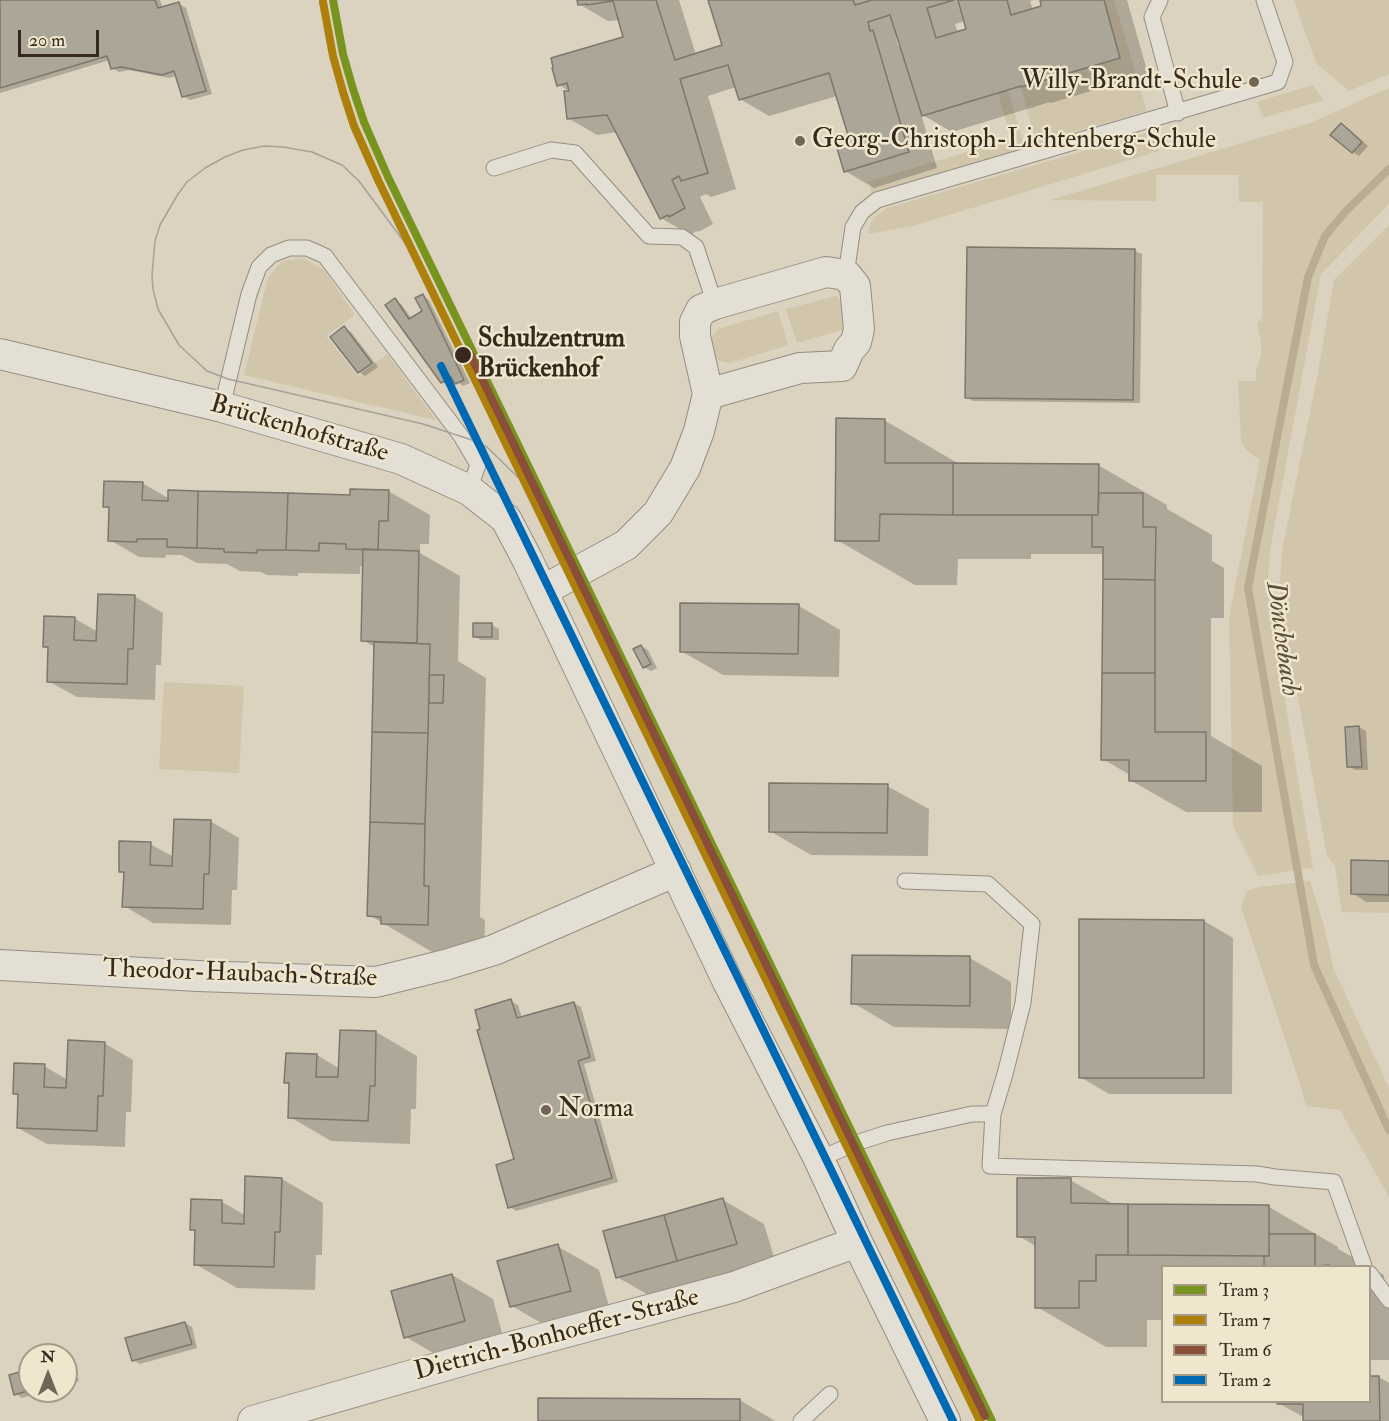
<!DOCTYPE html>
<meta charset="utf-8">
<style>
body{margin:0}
#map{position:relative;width:1389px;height:1421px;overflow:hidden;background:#dbd3bf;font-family:"IM FELL Double Pica",serif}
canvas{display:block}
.legend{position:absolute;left:1161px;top:1265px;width:210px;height:138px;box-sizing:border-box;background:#efe6ce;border:2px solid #a69a88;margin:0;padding:8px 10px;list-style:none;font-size:18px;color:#38291e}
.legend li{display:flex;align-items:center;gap:12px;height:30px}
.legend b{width:30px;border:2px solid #a69a88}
.north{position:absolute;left:18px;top:1343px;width:60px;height:60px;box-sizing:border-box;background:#efe6ce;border:2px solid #a69a88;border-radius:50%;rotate:0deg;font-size:16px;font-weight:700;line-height:24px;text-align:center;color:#38291e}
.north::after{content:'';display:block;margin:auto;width:21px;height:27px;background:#716456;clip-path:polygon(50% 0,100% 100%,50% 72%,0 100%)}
.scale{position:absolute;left:18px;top:30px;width:81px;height:27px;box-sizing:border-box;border:3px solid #38291e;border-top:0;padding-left:8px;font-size:18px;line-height:21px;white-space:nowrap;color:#38291e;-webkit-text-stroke:4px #efe6ce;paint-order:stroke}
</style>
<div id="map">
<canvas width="1389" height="1421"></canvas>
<ul class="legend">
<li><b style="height:8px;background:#79931f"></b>Tram 3</li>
<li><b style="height:8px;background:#ad800c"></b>Tram 7</li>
<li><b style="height:8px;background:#8a4f38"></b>Tram 6</li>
<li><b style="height:8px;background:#0069b4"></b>Tram 2</li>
</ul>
<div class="north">N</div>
<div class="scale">20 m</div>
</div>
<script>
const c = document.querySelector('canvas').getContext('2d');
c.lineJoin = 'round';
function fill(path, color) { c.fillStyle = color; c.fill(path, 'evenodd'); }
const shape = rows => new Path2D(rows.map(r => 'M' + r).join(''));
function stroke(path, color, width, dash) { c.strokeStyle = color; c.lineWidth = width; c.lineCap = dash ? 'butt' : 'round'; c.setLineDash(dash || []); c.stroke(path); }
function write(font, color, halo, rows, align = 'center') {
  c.font = font + ' "IM FELL Double Pica",serif'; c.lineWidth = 5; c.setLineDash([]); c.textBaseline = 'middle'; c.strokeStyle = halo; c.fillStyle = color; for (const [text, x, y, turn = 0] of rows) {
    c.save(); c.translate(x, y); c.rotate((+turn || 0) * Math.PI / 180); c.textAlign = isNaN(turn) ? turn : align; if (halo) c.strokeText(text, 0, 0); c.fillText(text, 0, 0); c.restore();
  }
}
fill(shape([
 [1104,0,1114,0,1147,111,1036,143,1021,87,1120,58],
 [1294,0,1389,0,1389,74,1349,91,1316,63],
 [1312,85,1324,100,1263,118,1257,102],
 [1389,88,1389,204,1321,274,1270,550,1268,582,1270,612,1313,868,1258,876,1233,826,1229,617,1260,460,1246,450,1241,441,1238,381,1256,381,1256,372,1261,354,1261,340,1257,324,1262,317,1263,202,1239,202,1238,175,1156,175,1156,201,1050,200,1310,123],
 [1008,90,1025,148,872,194,869,181,1011,139,998,93],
 [1153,131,1159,151,913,226,867,234,871,222,876,216,887,208],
 [1389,225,1389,913,1342,912,1335,866,1327,856,1282,611,1280,582,1282,551,1318,372,1334,280],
 [303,258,324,270,355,315,326,336,358,376,387,354,436,420,244,375,268,278,282,261],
 [836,296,846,305,845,329,797,343,786,309],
 [778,311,788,345,730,363,720,361,712,355,710,346,712,336,718,329],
 [164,682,244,686,239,773,159,769],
 [1310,881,1324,926,1334,970,1389,1088,1389,1197,1340,1110,1306,1106,1300,1084,1241,907,1247,891,1259,887]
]), '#d1c5ab');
fill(shape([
 [0,0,160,0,163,9,179,4,186,8,212,94,190,100,183,96,177,76,169,78,129,70,119,72,112,68,110,60,0,93],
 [579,0,679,0,696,55,724,46,710,0,1034,0,1030,1,1033,10,1043,7,1041,0,1127,0,1148,74,1051,103,1050,102,952,132,921,114,937,168,874,188,845,171,850,136,837,96,769,116,740,99,736,87,708,96,736,189,711,197,706,194,700,197,713,224,698,232,697,231,690,235,661,218,618,132,597,135,568,118,571,92,559,85,625,38,620,20,608,21,579,4],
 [966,21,968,30,958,33,955,24],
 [899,37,902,48,898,46,896,38],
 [1341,125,1348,128,1368,146,1359,156,1353,152,1333,135],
 [968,248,1135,251,1142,254,1140,403,973,401,966,397],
 [423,296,429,300,470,383,463,386,456,381,448,385,442,382,395,300,401,304,412,319,424,312],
 [344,328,351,332,378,367,365,376,359,372],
 [884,420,961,465,1098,465,1167,505,1167,509,1212,535,1212,561,1224,568,1224,618,1211,618,1211,736,1262,766,1262,812,1186,812,1130,780,1130,775,1103,759,1104,554,1031,554,1031,559,958,559,957,585,915,585,837,540],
 [142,483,170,499,352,496,388,491,430,515,429,544,420,544,420,553,460,576,458,661,486,678,480,912,480,917,485,920,484,957,439,956,369,915,376,648,363,640,365,567,360,566,360,574,298,573,298,576,267,575,261,572,240,571,227,564,197,563,182,555,166,555,165,558,139,557,110,540,111,510,105,506],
 [134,596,163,613,161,665,156,665,155,700,77,697,48,681,49,649,44,646,74,618,98,632],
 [799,606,840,630,839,677,723,675,681,651],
 [492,625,499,629,499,640,481,640,474,636],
 [641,646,648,650,657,668,651,671,644,667],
 [1359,727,1366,731,1368,770,1355,770,1348,766],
 [887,786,929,809,928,856,811,855,770,831],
 [210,821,239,838,237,890,232,890,231,925,153,923,124,906,125,874,120,871,150,844,174,857],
 [1389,863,1389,902,1366,902,1352,893],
 [1204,921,1233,938,1232,1094,1109,1094,1080,1077],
 [970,958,1011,982,1011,1029,894,1027,853,1003],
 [511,1001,518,1005,522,1018,574,1003,581,1007,596,1061,584,1064,618,1182,516,1211,510,1207,516,1160,482,1030],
 [341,1032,376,1032,417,1056,416,1109,411,1109,410,1144,331,1141,290,1117,291,1085,286,1082,317,1055,340,1069],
 [104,1043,133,1060,131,1112,126,1112,125,1147,47,1144,18,1128,19,1096,14,1093,44,1066,68,1080],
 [282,1179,323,1203,322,1255,316,1255,315,1290,237,1288,195,1264,196,1232,192,1229,222,1202,245,1215],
 [1070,1180,1115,1205,1269,1207,1338,1247,1338,1249,1369,1266,1162,1266,1162,1320,1147,1320,1147,1347,1106,1347,1037,1307,1037,1247,1019,1236],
 [723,1200,764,1224,777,1267,659,1301,617,1277],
 [557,1246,599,1270,611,1314,553,1330,512,1306],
 [1370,1267,1384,1275,1384,1299,1389,1302,1389,1360,1370,1360,1370,1377,1379,1377,1389,1383,1389,1421,1305,1421,1305,1418,1278,1403,1278,1402,1370,1402],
 [452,1275,493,1299,505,1344,447,1361,406,1337],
 [185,1323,192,1327,197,1348,140,1364,133,1360],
 [66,1360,73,1364,79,1381,66,1385],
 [30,1371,30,1391,45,1391,22,1398,16,1394],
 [740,1400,775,1421,539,1421]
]), '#0003');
stroke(shape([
 [1389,169,1345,212,1325,236,1308,277,1248,588,1314,965,1389,1130]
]), '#baac93', 8);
const building = shape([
 [0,0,155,0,158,8,179,2,206,91,182,97,174,71,162,75,121,67,111,69,107,56,0,88,0,0],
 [577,0,656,0,675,60,722,45,708,0,853,0,855,5,872,0,954,0,927,8,936,38,966,29,958,0,1007,0,1011,15,1041,6,1040,0,1104,0,1120,58,1021,87,1021,86,922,116,890,15,868,22,870,31,873,30,909,152,844,172,834,138,848,135,829,73,739,100,728,65,680,79,708,173,681,181,679,176,672,180,685,208,669,217,668,215,660,219,607,115,567,119,564,91,569,91,567,83,557,86,552,68,553,67,551,58,623,37,613,1,587,5,587,4,578,5,577,0],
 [1341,123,1362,142,1352,153,1330,135,1341,123],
 [967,247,1135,249,1133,400,965,398,967,247],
 [423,294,464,380,455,384,451,377,441,383,385,305,395,298,409,319,422,311,415,298,423,294],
 [344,326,372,363,358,373,330,337,344,326],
 [836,418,885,419,885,463,953,463,953,515,880,514,879,541,835,541,836,418],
 [953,463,1099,464,1098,515,953,515,953,463],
 [104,481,143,482,142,500,168,501,168,490,198,491,197,548,167,547,167,539,137,539,137,542,108,541,109,507,103,507,104,481],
 [350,489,389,490,388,521,379,521,378,550,346,549,346,544,319,543,319,551,286,550,288,493,350,495,350,489],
 [198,491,288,493,286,550,257,550,257,553,224,552,224,549,197,548,198,491],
 [1099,493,1143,493,1143,527,1156,527,1155,580,1103,579,1103,547,1092,547,1092,515,1098,515,1099,493],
 [363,549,419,551,417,643,361,641,363,549],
 [1103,579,1155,580,1155,673,1102,673,1103,579],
 [98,594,135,595,133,649,128,649,127,684,47,682,48,647,43,647,44,616,75,617,74,640,96,641,98,594],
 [680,603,799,604,798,654,680,652,680,603],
 [473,623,492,623,492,637,473,637,473,623],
 [374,642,430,644,428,733,372,732,374,642],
 [641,645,651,664,643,668,633,649,641,645],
 [1102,673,1155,673,1155,732,1206,732,1206,781,1129,781,1129,760,1101,760,1102,673],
 [429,675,444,675,443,703,429,703,429,675],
 [1359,726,1362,767,1347,767,1345,727,1359,726],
 [372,732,428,733,425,824,370,822,372,732],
 [769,783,888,784,887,833,769,832,769,783],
 [174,819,211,820,209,874,204,874,203,909,122,907,124,872,119,872,119,841,151,842,150,865,172,866,174,819],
 [370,822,425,824,424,886,429,886,428,925,381,924,381,917,367,916,370,822],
 [1351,860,1389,861,1389,895,1351,894,1351,860],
 [1079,919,1204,920,1204,1078,1079,1078,1079,919],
 [852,955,970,956,970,1006,851,1004,852,955],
 [511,999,517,1018,574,1002,590,1057,578,1061,612,1178,508,1208,496,1165,514,1159,477,1030,480,1029,475,1010,511,999],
 [340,1030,376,1031,375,1086,370,1086,368,1121,288,1118,289,1083,284,1083,286,1053,317,1054,316,1077,338,1077,340,1030],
 [68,1040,105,1042,103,1096,98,1096,97,1131,17,1128,18,1094,13,1094,14,1063,45,1064,44,1087,66,1088,68,1040],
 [245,1176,282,1178,280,1232,275,1232,274,1267,194,1265,195,1230,190,1230,191,1199,222,1200,222,1223,244,1224,245,1176],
 [1017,1178,1071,1178,1071,1203,1128,1204,1128,1255,1096,1255,1096,1281,1079,1281,1079,1308,1035,1308,1035,1237,1017,1237,1017,1178],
 [723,1198,737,1244,677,1261,664,1215,723,1198],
 [1128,1204,1269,1205,1269,1256,1128,1255,1128,1204],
 [664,1215,677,1261,616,1278,603,1231,664,1215],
 [1269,1234,1315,1234,1315,1266,1329,1265,1329,1266,1264,1266,1264,1256,1269,1256,1269,1234],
 [558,1244,571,1291,510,1307,497,1261,558,1244],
 [452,1274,465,1321,404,1338,391,1291,452,1274],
 [185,1322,192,1344,132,1361,125,1338,185,1322],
 [66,1358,73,1378,66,1380,66,1358],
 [30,1369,30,1390,14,1395,9,1375,30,1369],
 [1370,1376,1379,1376,1380,1421,1303,1421,1303,1404,1277,1404,1277,1402,1370,1402,1370,1376],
 [538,1398,740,1399,740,1421,538,1421,538,1398]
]);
fill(building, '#aca698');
stroke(building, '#7d766b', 1.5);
const service = shape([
 [1160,0,1152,17,1178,113],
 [494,168,551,150,575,153,649,236,682,237,696,247,715,304],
 [846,275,853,227,862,212,877,200,1278,82,1285,62,1264,0],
 [222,407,249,294,259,267,271,255,289,248,307,248,325,256,461,436,478,465,469,490],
 [993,1114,990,1166,1257,1174,1275,1177,1334,1182,1364,1266],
 [819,1159,856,1143,887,1133,972,1114,993,1114,1005,1074,1023,1003,1032,924,988,884,905,881],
 [1370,1274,1389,1300],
 [801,1421,830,1394]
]);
const minor = shape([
 [0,354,222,407,401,459,469,490,506,519,527,559,728,982,819,1159,857,1242,945,1421],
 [542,591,626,545,658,513,685,468,699,431,708,394,800,368,842,366,849,350,856,342,859,329,855,286,846,275,826,272,715,304,701,310,695,322,695,336,708,394],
 [0,965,198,976,376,982,445,965,494,950,676,871],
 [253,1421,496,1351,734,1287,857,1242]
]);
stroke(service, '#948d81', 17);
stroke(minor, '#948d81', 32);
stroke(service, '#e3dfd5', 15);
stroke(minor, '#e3dfd5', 30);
stroke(shape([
 [405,243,359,181,342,165,312,152,283,147,265,146,243,150,225,157,205,168,187,182,178,194,160,225,155,241,152,275,153,289,158,309,179,345,207,371,228,379,423,424,472,440,487,447,530,489,566,543]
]), '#a5a199', 1.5);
stroke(shape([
 [333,0,343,54,353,89,364,122,388,177,992,1421]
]), '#79931f', 8);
stroke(shape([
 [323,2,333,56,343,92,354,126,379,182,980,1421]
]), '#ad800c', 8);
stroke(shape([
 [469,352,985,1416]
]), '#8a4f38', 8);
stroke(shape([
 [441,366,953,1421]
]), '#0069b4', 8);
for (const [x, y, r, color] of [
 [1254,82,6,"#716456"],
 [800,141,6,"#716456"],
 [463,355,9,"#38291e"],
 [546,1110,6,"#716456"]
]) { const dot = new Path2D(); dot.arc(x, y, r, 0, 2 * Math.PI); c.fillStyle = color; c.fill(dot); stroke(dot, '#efe6ce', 2); }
write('26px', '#38291e', '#efe6ce', [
 ["Willy-Brandt-Schule",1242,82,"right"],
 ["Georg-Christoph-Lichtenberg-Schule",812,141],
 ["Norma",558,1110]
], 'left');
write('bold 26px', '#38291e', '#efe6ce', [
 ["Schulzentrum",478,340],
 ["Brückenhof",478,370]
], 'left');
write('26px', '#38291e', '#efe6ce', [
 ["Brückenhofstraße",299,430,16],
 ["Theodor-Haubach-Straße",240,975,2],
 ["Dietrich-Bonhoeffer-Straße",557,1336,-15]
]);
write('italic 27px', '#5b4c3b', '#efe6ce', [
 ["Dönchebach",1281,639,82]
]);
</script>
